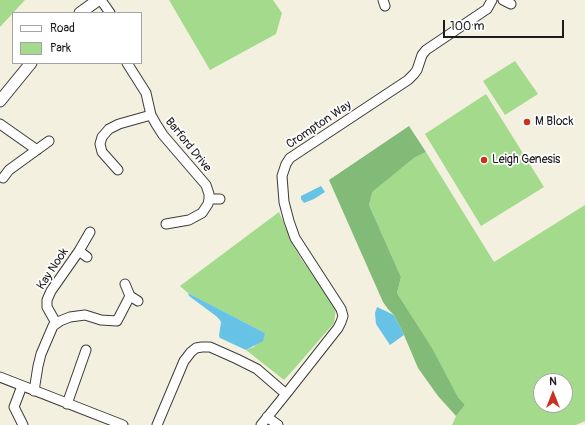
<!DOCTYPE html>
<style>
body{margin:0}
#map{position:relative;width:585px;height:425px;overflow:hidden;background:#f4f0df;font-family:Pangolin,sans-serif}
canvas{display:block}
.legend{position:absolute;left:12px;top:12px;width:130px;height:52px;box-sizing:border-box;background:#fff;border:1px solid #a4a4a4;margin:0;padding:5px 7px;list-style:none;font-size:12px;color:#1c1c1c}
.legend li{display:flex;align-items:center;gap:8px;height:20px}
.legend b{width:20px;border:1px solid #a4a4a4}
.north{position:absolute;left:533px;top:373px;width:40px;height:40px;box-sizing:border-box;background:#fff;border:1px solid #a4a4a4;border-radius:50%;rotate:0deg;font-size:11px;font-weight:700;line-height:16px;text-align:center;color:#1c1c1c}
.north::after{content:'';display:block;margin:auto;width:14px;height:18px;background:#c8321e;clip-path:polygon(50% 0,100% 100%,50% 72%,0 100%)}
.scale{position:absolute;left:443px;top:20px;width:121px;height:18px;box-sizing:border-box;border:2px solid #1c1c1c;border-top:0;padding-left:5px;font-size:12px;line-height:14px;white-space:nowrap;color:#1c1c1c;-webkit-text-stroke:3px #fff;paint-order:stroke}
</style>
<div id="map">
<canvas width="585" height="425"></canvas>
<ul class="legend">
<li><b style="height:5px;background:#fff"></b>Road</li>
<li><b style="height:11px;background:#a3da8c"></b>Park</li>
</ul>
<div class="north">N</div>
<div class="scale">100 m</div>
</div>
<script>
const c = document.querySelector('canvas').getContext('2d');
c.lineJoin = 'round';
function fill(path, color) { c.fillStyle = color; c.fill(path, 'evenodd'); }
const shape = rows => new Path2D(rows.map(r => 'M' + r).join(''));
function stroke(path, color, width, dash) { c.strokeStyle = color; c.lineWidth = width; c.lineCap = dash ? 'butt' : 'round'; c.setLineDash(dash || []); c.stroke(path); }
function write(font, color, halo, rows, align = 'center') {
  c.font = font + ' Pangolin,sans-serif'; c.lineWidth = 3.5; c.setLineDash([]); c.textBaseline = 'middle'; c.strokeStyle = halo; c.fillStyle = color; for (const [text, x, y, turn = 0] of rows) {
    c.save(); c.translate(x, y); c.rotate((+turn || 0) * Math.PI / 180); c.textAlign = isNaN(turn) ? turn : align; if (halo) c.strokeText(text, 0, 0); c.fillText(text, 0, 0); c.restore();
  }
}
fill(shape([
 [0,0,25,0,0,27],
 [169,0,273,0,282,13,276,34,210,70],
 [515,61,538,94,505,115,483,81],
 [486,94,544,187,481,226,425,134],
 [426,152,494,262,585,205,585,421,576,425,452,425,456,416,465,405,458,397,431,347,397,293,401,277,369,205,371,192,414,158],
 [541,381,565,381,565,405,541,405],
 [279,212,294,247,302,260,336,308,334,323,295,368,284,380,246,350,254,347,265,333,188,293,180,286]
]), '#a3da8c');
fill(shape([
 [409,126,426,152,414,158,372,192,369,205,401,277,397,293,432,348,458,397,465,405,456,416,438,396,418,368,404,335,394,315,388,309,383,302,329,180]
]), '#82ba78');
fill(shape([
 [321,186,325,192,314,199,304,203,301,199,301,196],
 [188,293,265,333,263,341,246,350,220,338,219,336,221,322,219,319,216,316,189,296],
 [377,307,394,315,404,335,390,345,376,324,375,313]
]), '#67c3e5');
const minor = shape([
 [101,0,110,13],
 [383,0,385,6],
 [503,0,511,4],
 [127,63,146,93,148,102,151,115,156,124,163,135,206,185,209,194,209,199,208,204,202,213,189,220,166,224],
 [0,124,37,150],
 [118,170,102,152,100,144,102,137,109,129,119,124,151,115],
 [3,178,9,170,49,141],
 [209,199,220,199],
 [79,251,87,257],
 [130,296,138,301],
 [56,323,47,307,47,300,51,291,79,251,90,232],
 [0,377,123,425],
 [22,386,14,407,23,425],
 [34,391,38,366,41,354,53,326,60,321,70,317,85,315,101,320,117,321,130,296,125,284],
 [67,404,86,350],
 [267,417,278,425],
 [157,425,184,361,191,352,196,348,202,347,210,347,237,359,257,369,286,394,338,328,341,322,343,316,341,309,295,238,289,221,284,202,282,176,286,164,290,158,408,80,414,74,417,70,422,55,426,50,487,9,492,0],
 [261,425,286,394]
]);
const major = shape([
 [80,13,98,0],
 [0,101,31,63]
]);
stroke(minor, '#3c3c39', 11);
stroke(major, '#3c3c39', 13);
stroke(minor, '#fff', 9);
stroke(major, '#fff', 11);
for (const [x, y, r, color] of [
 [527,122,4,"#c8321e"],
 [484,160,4,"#c8321e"]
]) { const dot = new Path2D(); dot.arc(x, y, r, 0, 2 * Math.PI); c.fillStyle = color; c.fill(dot); stroke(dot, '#fff', 1.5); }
write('12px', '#1c1c1c', '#fff', [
 ["M Block",535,122],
 ["Leigh Genesis",492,160]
], 'left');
write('12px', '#1c1c1c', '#fff', [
 ["Crompton Way",319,125,-34],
 ["Barford Drive",188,145,51],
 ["Kay Nook",53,269,-57]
]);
</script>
